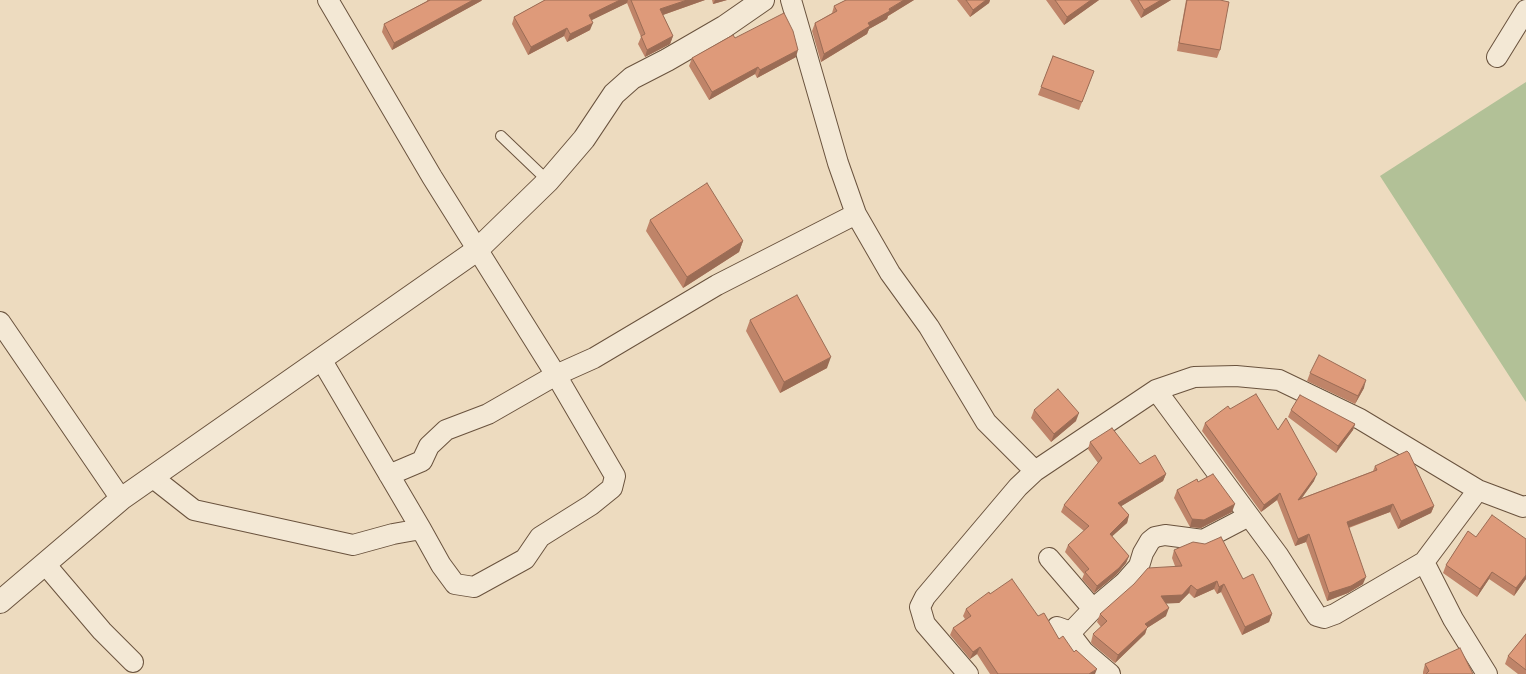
<!DOCTYPE html>
<style>
body{margin:0}
canvas{display:block;background:#eddbbf}
</style>
<canvas width="1526" height="674"></canvas>
<script>
const c = document.querySelector('canvas').getContext('2d');
c.lineJoin = 'round';
function fill(path, color) { c.fillStyle = color; c.fill(path, 'evenodd'); }
const shape = rows => new Path2D(rows.map(r => 'M' + r).join(''));
function stroke(path, color, width, dash) { c.strokeStyle = color; c.lineWidth = width; c.lineCap = dash ? 'butt' : 'round'; c.setLineDash(dash || []); c.stroke(path); }
fill(shape([
 [1526,82,1526,402,1380,176]
]), '#b2c197');
const service = shape([
 [501,136,548,181]
]);
const minor = shape([
 [328,0,432,177,556,375,594,358,717,285,856,214],
 [791,0,838,163,856,214,890,273,929,327,986,422,1035,471],
 [1497,57,1526,10],
 [0,322,121,499],
 [1156,390,1278,555,1317,616,1324,618,1335,614,1424,562],
 [389,475,422,461,429,446,446,430,488,414,556,375,615,476,612,488,591,505,540,537,525,559,474,587,455,584,441,565,421,529],
 [152,477,194,510,353,545,393,534,421,529,321,359],
 [1478,490,1424,562,1453,619,1487,674],
 [1049,558,1093,609],
 [45,564,102,631,133,662],
 [1057,627,1071,632,1074,639,1084,652,1110,674],
 [1071,632,1093,609,1124,583,1139,566,1143,553,1150,541,1155,537,1165,535,1203,540,1249,516],
 [968,674,925,624,920,607,925,597,1018,487,1035,471,1156,390,1194,377,1236,376,1279,380,1360,419,1478,490,1523,507,1526,506]
]);
const tertiary = shape([
 [0,602,121,499,477,250,548,181,584,139,614,94,632,78,667,60,724,27,763,0]
]);
stroke(service, '#6a533e', 12);
stroke(minor, '#6a533e', 22);
stroke(tertiary, '#6a533e', 24);
stroke(service, '#f3e8d5', 10);
stroke(minor, '#f3e8d5', 20);
stroke(tertiary, '#f3e8d5', 22);
fill(shape([
 [427,0,482,0,481,1,392,50,382,32,384,24,427,1],
 [545,0,705,0,663,15,673,36,670,44,645,57,638,44,641,37,627,3,591,20,590,30,567,42,564,36,528,55,512,24,514,17],
 [712,0,727,0,713,4],
 [846,0,914,0,888,16,887,19,869,29,867,34,821,62,812,31,815,23,832,13,834,6],
 [957,0,990,0,989,3,970,17],
 [1046,0,1099,0,1064,25],
 [1130,0,1171,0,1141,18],
 [1186,0,1220,0,1220,50,1217,58,1177,51],
 [735,38,796,57,757,78,755,74,709,100,689,66,692,58],
 [1053,56,1094,71,1079,110,1038,95],
 [650,220,743,241,739,252,683,288,646,231],
 [750,320,827,368,780,393,746,331],
 [1310,373,1364,388,1355,404,1307,381],
 [1230,409,1278,430,1314,481,1302,498,1373,471,1375,466,1434,506,1431,513,1398,529,1390,512,1349,528,1363,584,1348,593,1327,601,1306,542,1295,546,1277,500,1261,512,1202,431,1205,423],
 [1034,410,1076,421,1051,442,1031,418],
 [1291,410,1355,424,1353,430,1336,453,1288,417],
 [1090,442,1140,464,1166,474,1163,481,1121,506,1129,515,1127,523,1112,536,1129,556,1126,563,1116,575,1094,593,1082,579,1084,574,1065,552,1068,545,1084,531,1061,512,1064,505,1098,463,1088,449],
 [1198,482,1232,512,1201,528,1190,527,1174,498,1177,490],
 [1468,531,1526,579,1514,596,1489,579,1477,597,1443,573,1446,565],
 [1174,550,1243,579,1272,614,1269,622,1242,635,1221,592,1217,594,1214,589,1194,598,1189,593,1179,603,1166,603,1166,616,1147,628,1145,634,1115,663,1092,644,1091,642,1093,634,1101,627,1097,622,1100,614,1175,566,1172,558],
 [990,594,1038,616,1059,639,1074,652,1095,674,990,674,977,654,970,659,950,635,953,628,965,619,963,616,966,609],
 [1526,634,1526,674,1518,674,1505,664,1508,656],
 [1425,664,1473,674,1423,674,1423,672]
]), '#bf8469');
fill(shape([
 [473,0,482,0,481,1,392,50,394,43],
 [620,0,628,0,627,3,586,23,589,15],
 [687,0,705,0,657,17,660,9],
 [715,0,727,0,713,4],
 [904,0,914,0,888,16,887,19,869,29,867,34,821,62,824,54,868,23],
 [986,0,990,0,989,3,970,17,973,10],
 [1091,0,1099,0,1064,25,1067,17],
 [1161,0,1171,0,1141,18,1144,10],
 [593,23,590,30,567,42,570,34],
 [567,28,564,36,528,55,531,47],
 [673,36,670,44,645,57,647,50],
 [798,50,796,57,757,78,760,70],
 [758,67,755,74,709,100,712,92],
 [743,241,739,252,683,288,687,277],
 [831,357,827,368,780,393,784,382],
 [1366,380,1364,388,1355,404,1358,396],
 [1079,413,1076,421,1051,442,1054,434],
 [1355,424,1353,430,1336,453,1338,446],
 [1166,474,1163,481,1115,510,1118,503],
 [1317,474,1314,481,1295,507,1298,500],
 [1280,493,1277,500,1261,512,1264,505],
 [1235,504,1232,512,1201,528,1190,527,1192,519],
 [1393,504,1390,512,1344,529,1347,522],
 [1434,506,1431,513,1398,529,1401,521],
 [1129,515,1127,523,1107,541,1110,534],
 [1309,534,1306,542,1295,546,1298,539],
 [1129,556,1126,563,1116,575,1094,593,1097,586],
 [1492,572,1489,579,1477,597,1480,589],
 [1526,575,1526,579,1514,596,1516,588],
 [1366,577,1363,584,1348,593,1327,601,1329,593],
 [1217,581,1214,589,1194,598,1197,590],
 [1224,584,1221,592,1217,594,1219,587],
 [1191,585,1189,593,1179,603,1158,604,1161,596],
 [1169,608,1166,616,1147,628,1145,634,1115,663,1118,655,1145,624],
 [1272,614,1269,622,1242,635,1245,627],
 [980,647,977,654,970,659,973,652],
 [1097,669,1095,674,1089,674]
]), '#9b6c55');
const building = shape([
 [430,0,473,0,394,43,384,24,430,0],
 [545,0,620,0,589,15,593,23,570,34,567,28,531,47,514,17,545,0],
 [631,0,687,0,660,9,673,36,647,50,641,36,645,34,631,0],
 [846,0,904,0,889,9,890,11,868,23,870,26,824,54,815,23,837,11,834,6,846,0],
 [966,0,986,0,973,10,966,0],
 [1055,0,1091,0,1067,17,1055,0],
 [1138,0,1161,0,1144,10,1138,0],
 [1187,0,1220,0,1229,2,1220,50,1179,43,1187,0],
 [784,13,793,31,798,50,760,70,758,67,712,92,692,58,733,35,735,38,784,13],
 [1053,56,1094,71,1082,102,1041,87,1053,56],
 [707,183,743,241,687,277,650,220,707,183],
 [797,295,831,357,784,382,750,320,797,295],
 [1319,355,1366,380,1358,396,1310,373,1319,355],
 [1058,389,1079,413,1054,434,1034,410,1058,389],
 [1256,394,1278,430,1286,418,1317,474,1298,500,1377,470,1375,466,1407,451,1409,453,1434,506,1401,521,1393,504,1347,522,1366,577,1351,586,1329,593,1309,534,1298,539,1280,493,1264,505,1205,423,1228,406,1230,409,1256,394],
 [1300,395,1355,424,1338,446,1291,410,1300,395],
 [1112,428,1140,464,1155,455,1166,474,1118,503,1129,515,1110,534,1129,556,1119,568,1097,586,1085,572,1089,569,1068,545,1089,526,1064,505,1102,458,1090,442,1112,428],
 [1213,474,1235,504,1204,520,1192,519,1177,490,1197,479,1198,482,1213,474],
 [1492,515,1526,539,1526,575,1516,588,1492,572,1480,589,1446,565,1468,531,1476,537,1492,515],
 [1221,537,1243,579,1253,574,1272,614,1245,627,1224,584,1219,587,1217,581,1197,590,1191,585,1182,595,1161,596,1169,608,1145,624,1148,627,1118,655,1095,636,1093,634,1107,621,1100,614,1134,584,1148,568,1182,566,1174,550,1193,542,1205,544,1221,537],
 [1012,579,1038,616,1044,613,1059,639,1063,636,1074,652,1076,650,1097,669,1089,674,998,674,980,647,973,652,953,628,971,616,966,609,989,592,990,594,1012,579],
 [1526,634,1526,670,1508,656,1526,634],
 [1460,648,1473,674,1426,674,1429,671,1425,664,1460,648]
]);
fill(building, '#de9a7a');
stroke(building, '#9b6c55', 1);
</script>
